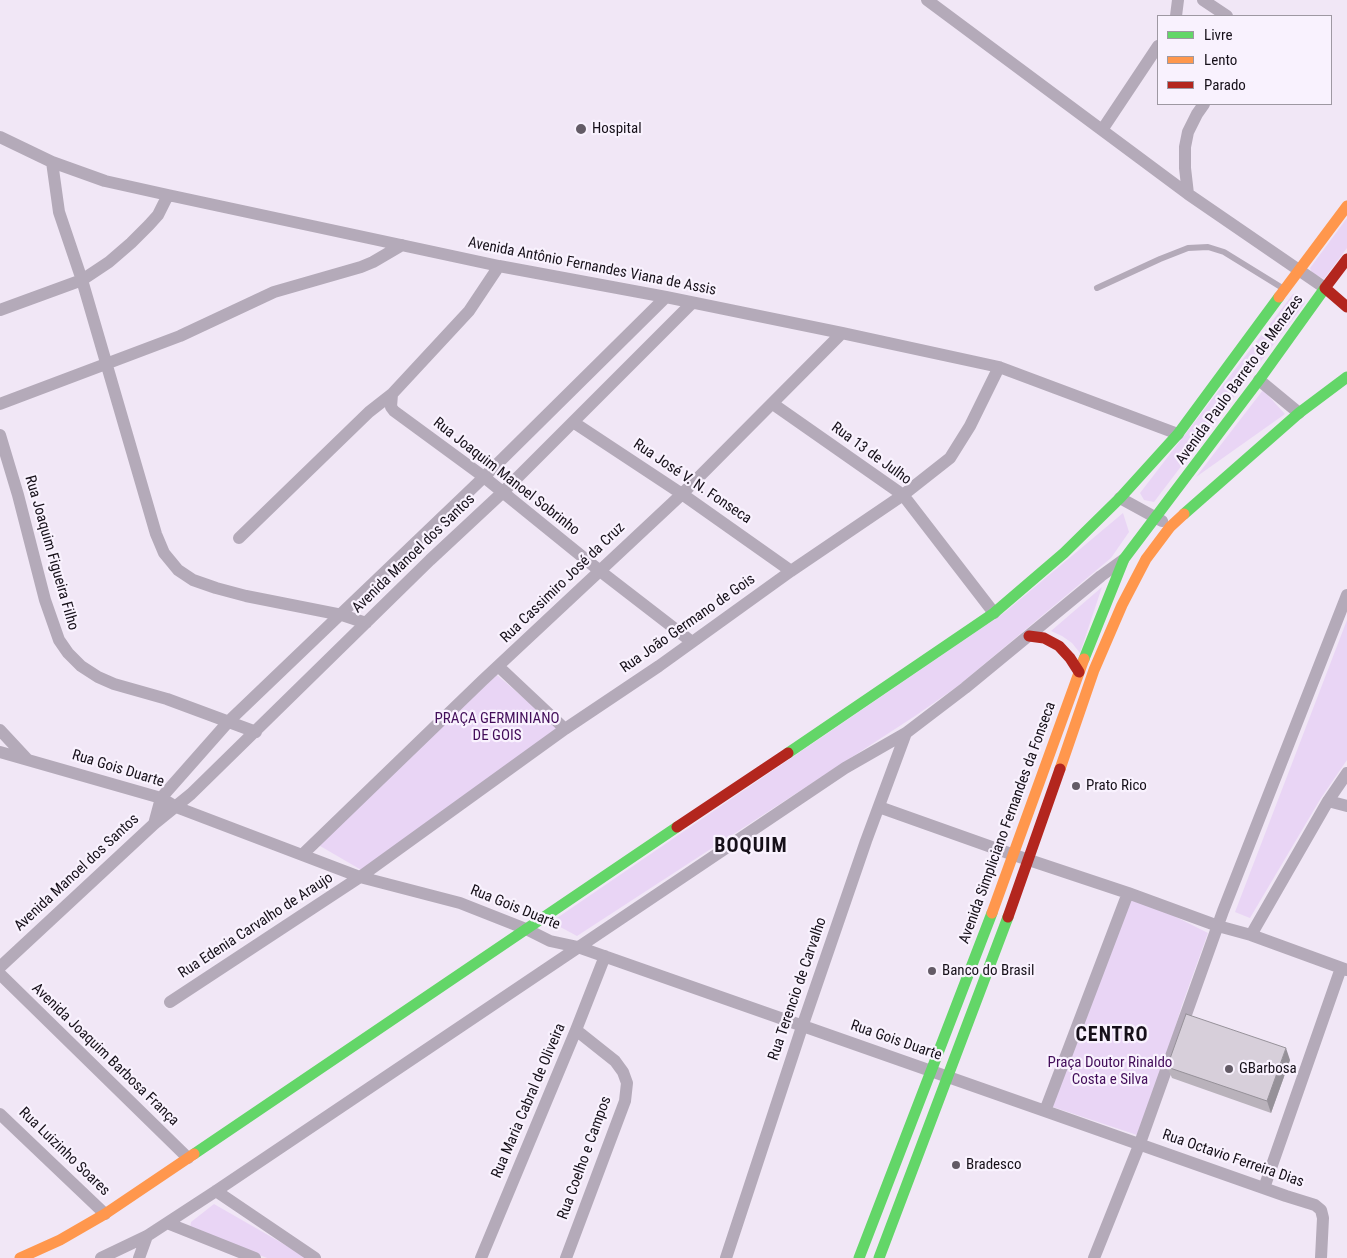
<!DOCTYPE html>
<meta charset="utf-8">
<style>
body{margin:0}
#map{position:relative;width:1347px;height:1258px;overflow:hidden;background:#f1e7f6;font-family:"Roboto Condensed",sans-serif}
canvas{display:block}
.legend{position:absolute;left:1157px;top:15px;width:175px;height:90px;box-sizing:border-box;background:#f9f2fe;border:1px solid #9e98a2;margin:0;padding:6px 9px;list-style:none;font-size:15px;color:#161019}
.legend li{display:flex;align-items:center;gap:10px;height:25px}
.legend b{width:25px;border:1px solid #9e98a2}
</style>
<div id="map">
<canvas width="1347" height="1258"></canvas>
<ul class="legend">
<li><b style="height:6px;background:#63d668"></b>Livre</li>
<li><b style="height:6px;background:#ff974d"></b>Lento</li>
<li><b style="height:6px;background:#b3261e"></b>Parado</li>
</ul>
</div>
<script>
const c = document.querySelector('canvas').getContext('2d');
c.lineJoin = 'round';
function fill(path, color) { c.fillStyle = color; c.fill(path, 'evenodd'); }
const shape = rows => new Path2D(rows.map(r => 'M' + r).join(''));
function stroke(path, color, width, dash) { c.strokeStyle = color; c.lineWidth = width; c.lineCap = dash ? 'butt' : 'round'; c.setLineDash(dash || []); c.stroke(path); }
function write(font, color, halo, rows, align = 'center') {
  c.font = font + ' "Roboto Condensed",sans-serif'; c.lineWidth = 4.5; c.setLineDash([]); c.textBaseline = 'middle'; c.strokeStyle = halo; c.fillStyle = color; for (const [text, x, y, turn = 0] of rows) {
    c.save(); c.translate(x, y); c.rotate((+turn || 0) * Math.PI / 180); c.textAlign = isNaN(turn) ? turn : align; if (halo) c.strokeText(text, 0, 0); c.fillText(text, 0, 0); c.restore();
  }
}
fill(shape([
 [1347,218,1347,248,1324,279,1312,273,1310,268],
 [1293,294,1301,296,1305,303,1154,502,1144,500,1140,493],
 [1263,390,1285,414,1196,477],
 [1123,513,1129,532,1111,558,958,686,915,716,577,936,551,922,1005,612],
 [1102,587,1080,653,1072,643,1062,636,1051,631],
 [1347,620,1347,760,1321,798,1250,918,1235,912],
 [497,675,561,730,363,871,315,843],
 [1122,896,1162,910,1208,933,1182,1005,1141,1141,1137,1135,1044,1104],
 [214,1204,308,1258,267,1258,190,1228,191,1222]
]), '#e9d5f5');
stroke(shape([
 [1097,288,1160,259,1188,248,1208,247,1224,252,1284,289]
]), '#b4aab9', 6);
stroke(shape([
 [927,0,1188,194,1325,288],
 [1203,0,1227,16],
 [1176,16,1178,0],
 [1102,130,1158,46],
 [0,137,52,162,105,181,168,195,499,266,666,297,842,333,999,367,1178,434],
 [52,162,59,212,82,280,156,534,164,553,178,570,193,580,216,588,246,596,342,615,366,623],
 [1188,194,1185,168,1185,147,1188,132,1197,114,1204,104],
 [499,266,469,311,392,394,391,407,394,411,484,477,600,571,692,642],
 [0,310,82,280,109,262,131,243,149,225,158,215,168,195],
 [1259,380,1299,413],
 [0,404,180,336,274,292,361,267,373,262,402,245],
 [773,404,903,495,994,613],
 [573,422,682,494,791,571],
 [0,435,18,495,45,600,59,640,68,653,81,666,98,677,114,684,167,699,256,732],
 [1120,498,1162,521],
 [239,538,369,412,392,394],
 [498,666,565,729],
 [0,730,27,759],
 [0,752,161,798,176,807,360,877,460,903,526,929,550,941,578,947,1045,1111],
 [1328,801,1347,806],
 [879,807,1014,855,1128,893],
 [154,824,161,798,229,721,484,477,666,297],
 [303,854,482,681,682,494,842,333],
 [1251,935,1328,801,1347,773],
 [0,967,154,824,191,794,430,560,503,492,692,303],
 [0,974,188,1158],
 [170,1002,360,877,565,729,659,666,791,571,903,495,950,458,970,426,999,367],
 [0,1114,105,1214],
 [1264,1188,1341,968],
 [216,1191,315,1258],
 [167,1223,255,1258],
 [101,1258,147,1236,216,1191,845,768,906,733,965,688,1101,576,1123,560],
 [139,1258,147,1236],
 [481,1258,576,1030,605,956],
 [566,1258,625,1101,627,1083,623,1072,615,1061,576,1030],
 [726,1258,802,1027,866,841,906,733],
 [1094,1258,1140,1143,1223,911,1347,595],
 [1321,1258,1323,1218,1321,1210,1315,1205,1286,1196,1045,1111,1128,893,1218,926,1251,935,1347,970]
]), '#b4aab9', 12);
stroke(shape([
 [1184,514,1299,413,1347,377],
 [1084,659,1124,559,1259,380,1325,288],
 [788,753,994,613,1064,553,1120,498,1178,434,1279,297],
 [194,1154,677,827],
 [859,1258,992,913],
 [879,1258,1008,917]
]), '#63d668', 11);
stroke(shape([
 [1279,297,1347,206],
 [1060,769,1094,670,1122,605,1146,559,1170,527,1184,514],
 [992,913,1084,659],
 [20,1258,60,1240,105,1214,194,1154]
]), '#ff974d', 11);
stroke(shape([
 [1347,259,1325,288,1347,307],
 [1029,636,1044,638,1059,646,1070,658,1079,672],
 [677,827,788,753],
 [1008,917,1060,769]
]), '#b3261e', 11);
fill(shape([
 [1290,1060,1271,1113,1172,1078,1167,1067]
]), '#b9b2bb');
fill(shape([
 [1286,1048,1290,1060,1271,1113,1267,1101]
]), '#969199');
const building = shape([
 [1186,1014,1286,1048,1267,1101,1167,1067,1186,1014]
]);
fill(building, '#d7cfda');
stroke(building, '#969199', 1);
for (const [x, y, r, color] of [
 [581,129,6,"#635b66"],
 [1076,786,5,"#635b66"],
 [932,971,5,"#635b66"],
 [1229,1069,5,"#635b66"],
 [956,1165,5,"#635b66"]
]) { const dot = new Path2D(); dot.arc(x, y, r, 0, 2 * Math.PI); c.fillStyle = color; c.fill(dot); stroke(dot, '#f9f2fe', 2); }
write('15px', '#161019', '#f9f2fe', [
 ["Hospital",592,129],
 ["Prato Rico",1086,786],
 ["Banco do Brasil",942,971],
 ["GBarbosa",1239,1069],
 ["Bradesco",966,1165]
], 'left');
write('15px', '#161019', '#f9f2fe', [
 ["Avenida Antônio Fernandes Viana de Assis",592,267,11],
 ["Avenida Paulo Barreto de Menezes",1240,380,-54],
 ["Rua 13 de Julho",871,454,36],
 ["Rua Joaquim Manoel Sobrinho",506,477,38],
 ["Rua José V. N. Fonseca",692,482,34],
 ["Rua Joaquim Figueira Filho",51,553,74],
 ["Avenida Manoel dos Santos",414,554,-44],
 ["Rua Cassimiro José da Cruz",563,583,-44],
 ["Rua João Germano de Gois",688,624,-35],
 ["Rua Gois Duarte",118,769,17],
 ["Avenida Simpliciano Fernandes da Fonseca",1008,823,-70],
 ["Avenida Manoel dos Santos",77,873,-43],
 ["Rua Gois Duarte",515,908,22],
 ["Rua Edenia Carvalho de Araujo",256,926,-33],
 ["Rua Terencio de Carvalho",798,989,-71],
 ["Rua Gois Duarte",896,1041,19],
 ["Avenida Joaquim Barbosa França",105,1055,44],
 ["Rua Maria Cabral de Oliveira",529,1101,-67],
 ["Rua Luizinho Soares",64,1152,44],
 ["Rua Coelho e Campos",585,1158,-70],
 ["Rua Octavio Ferreira Dias",1233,1159,19]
]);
write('15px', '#430e5a', '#f9f2fe', [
 ["PRAÇA GERMINIANO",497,719],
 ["DE GOIS",497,736],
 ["Praça Doutor Rinaldo",1110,1063],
 ["Costa e Silva",1110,1080]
]);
c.letterSpacing = '1px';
write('bold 20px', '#161019', '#f9f2fe', [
 ["BOQUIM",751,847],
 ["CENTRO",1112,1036]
]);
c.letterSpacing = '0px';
</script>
